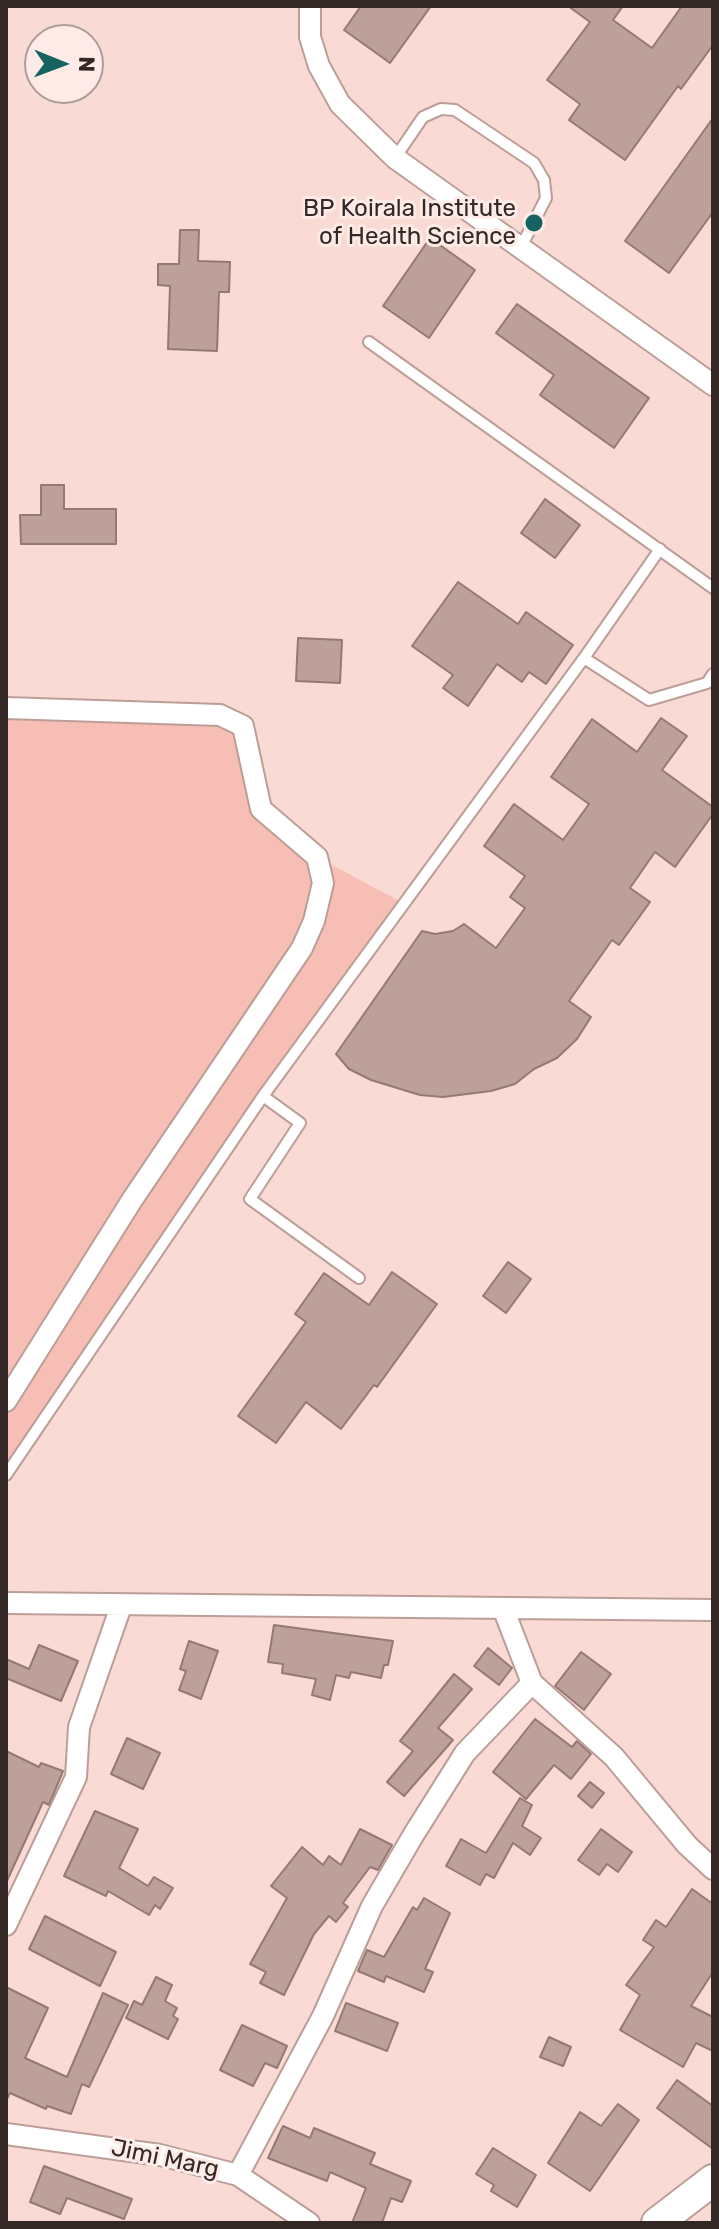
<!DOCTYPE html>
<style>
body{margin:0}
#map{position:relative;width:719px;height:2229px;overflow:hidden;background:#fadad4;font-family:Rubik,sans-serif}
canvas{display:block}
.frame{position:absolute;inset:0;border:8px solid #342826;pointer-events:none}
.north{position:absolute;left:24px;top:24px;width:80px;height:80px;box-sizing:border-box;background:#feebe7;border:2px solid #ad9d9a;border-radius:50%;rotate:91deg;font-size:22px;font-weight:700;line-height:32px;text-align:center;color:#342826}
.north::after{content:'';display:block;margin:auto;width:28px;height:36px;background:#146360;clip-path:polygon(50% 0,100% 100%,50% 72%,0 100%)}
</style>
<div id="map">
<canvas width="719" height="2229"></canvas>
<div class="frame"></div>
<div class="north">N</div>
</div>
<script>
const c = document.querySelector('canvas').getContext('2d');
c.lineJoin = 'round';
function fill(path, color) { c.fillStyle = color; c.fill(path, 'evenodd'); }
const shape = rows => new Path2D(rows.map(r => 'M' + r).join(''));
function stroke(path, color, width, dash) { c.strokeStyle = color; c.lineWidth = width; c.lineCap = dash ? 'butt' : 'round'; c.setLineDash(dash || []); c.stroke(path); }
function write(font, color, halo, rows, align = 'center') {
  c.font = font + ' Rubik,sans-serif'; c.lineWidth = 6; c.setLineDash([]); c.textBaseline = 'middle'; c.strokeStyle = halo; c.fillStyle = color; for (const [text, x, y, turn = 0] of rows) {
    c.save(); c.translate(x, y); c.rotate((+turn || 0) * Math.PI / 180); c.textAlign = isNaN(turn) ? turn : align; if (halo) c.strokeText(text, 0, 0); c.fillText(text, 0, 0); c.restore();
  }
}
fill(shape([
 [6,708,243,726,261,810,317,857,403,903,6,1475]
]), '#f6beb4');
const building = shape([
 [361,6,431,6,390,63,344,30,361,6],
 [568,6,623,6,613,20,652,48,682,6,713,6,713,45,681,89,678,86,625,160,569,120,580,104,547,80,590,22,568,6],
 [713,118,713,212,669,273,625,241,713,118],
 [180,230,199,230,198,261,230,262,229,292,219,292,217,351,168,349,170,286,158,285,158,264,179,264,180,230],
 [430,238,475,270,429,338,383,306,430,238],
 [517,304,649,398,614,448,540,395,554,375,496,333,517,304],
 [41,485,64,485,64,509,116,509,116,544,21,544,20,515,41,515,41,485],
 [545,499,580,525,555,558,521,533,545,499],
 [458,582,518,624,526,612,573,645,546,684,529,672,522,682,497,664,468,706,443,688,453,675,412,646,458,582],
 [298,638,342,640,340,683,296,681,298,638],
 [661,718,687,736,662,770,713,807,713,814,675,867,655,852,630,888,650,902,619,945,612,940,569,1001,591,1017,577,1039,557,1058,534,1069,515,1084,491,1091,443,1097,420,1095,371,1080,349,1069,336,1054,422,931,435,934,453,931,464,924,496,948,525,908,510,897,525,876,484,846,514,804,563,840,589,804,551,777,592,719,637,752,661,718],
 [508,1262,531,1279,506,1313,483,1296,508,1262],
 [392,1272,437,1304,377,1387,374,1385,341,1429,306,1402,276,1443,238,1416,306,1322,295,1314,324,1273,369,1305,392,1272],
 [274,1625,393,1641,388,1665,384,1665,381,1678,351,1672,349,1678,336,1675,330,1700,312,1695,316,1679,282,1673,283,1664,268,1662,274,1625],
 [189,1641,218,1651,201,1699,179,1690,186,1671,180,1669,189,1641],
 [39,1645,78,1661,61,1701,6,1678,6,1659,29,1669,39,1645],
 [488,1648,512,1668,499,1685,474,1666,488,1648],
 [581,1652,611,1674,584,1710,555,1686,581,1652],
 [454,1674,472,1689,438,1728,453,1740,404,1796,387,1782,413,1751,400,1741,454,1674],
 [535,1719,572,1747,577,1741,591,1754,571,1779,554,1765,526,1799,493,1772,535,1719],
 [127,1738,160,1753,143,1789,111,1774,127,1738],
 [6,1751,39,1767,41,1763,63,1771,49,1805,43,1802,6,1883,6,1751],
 [590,1782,604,1793,592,1808,578,1796,590,1782],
 [520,1798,532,1805,522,1826,541,1838,530,1855,513,1843,494,1878,486,1874,480,1885,446,1866,461,1839,486,1853,520,1798],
 [95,1811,138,1829,119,1868,148,1886,154,1877,173,1888,160,1909,155,1905,149,1915,108,1891,106,1896,64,1876,95,1811],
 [360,1829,392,1845,378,1870,370,1867,343,1903,348,1907,336,1922,329,1916,314,1934,284,1995,260,1983,266,1972,250,1964,287,1898,271,1886,302,1847,323,1865,329,1856,341,1865,360,1829],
 [601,1829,632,1852,618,1872,607,1864,599,1875,578,1860,601,1829],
 [692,1889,713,1904,713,1972,691,2006,713,2017,713,2051,696,2043,683,2067,620,2030,640,1995,626,1985,654,1947,643,1940,656,1920,666,1927,692,1889],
 [424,1898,450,1913,425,1969,433,1972,424,1992,386,1976,384,1982,358,1971,367,1950,384,1957,413,1907,417,1910,424,1898],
 [45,1916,116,1952,100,1986,29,1949,45,1916],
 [156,1977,172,1985,165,2001,177,2008,173,2016,178,2019,168,2039,126,2018,134,2001,142,2005,156,1977],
 [6,1987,48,2008,25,2058,67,2077,103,1993,128,2005,89,2087,82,2084,71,2114,47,2106,46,2109,10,2093,6,2101,6,1987],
 [346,2003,398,2023,387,2051,335,2031,346,2003],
 [242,2025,287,2046,277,2068,265,2063,253,2086,220,2070,242,2025],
 [549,2037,571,2047,563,2066,540,2057,549,2037],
 [677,2080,713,2106,713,2149,657,2108,677,2080],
 [618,2104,639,2120,590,2191,548,2163,580,2112,601,2126,618,2104],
 [283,2126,310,2138,314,2128,375,2153,370,2164,411,2181,402,2202,391,2198,382,2223,352,2223,366,2188,330,2172,327,2181,268,2158,283,2126],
 [493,2148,536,2175,517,2207,491,2191,494,2185,476,2174,493,2148],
 [44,2166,132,2199,124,2219,67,2198,60,2214,30,2202,44,2166]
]);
fill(building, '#bea09a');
stroke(building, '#957974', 2);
const service = shape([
 [395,158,423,117,441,109,455,110,534,163,544,180,546,198,521,247],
 [369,342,713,588],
 [584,658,649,700,707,683,713,674],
 [263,1096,300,1123,250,1199,359,1278],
 [6,1475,263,1096,584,658,660,549]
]);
const minor = shape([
 [310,6,310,37,319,66,340,104,395,158,713,385],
 [6,708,220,715,243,726,261,809,317,857,323,883,314,921,302,948,132,1200,6,1401],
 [6,1603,713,1610],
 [503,1608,532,1683,614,1757,687,1845,713,1869],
 [6,1925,76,1777,79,1727,121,1606],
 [6,2134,160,2155,238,2175,309,2223],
 [238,2175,323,2016,372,1906,414,1834,465,1753,532,1683]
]);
const primary = shape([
 [657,2223,713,2180]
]);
stroke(service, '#bc9e99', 14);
stroke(minor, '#bc9e99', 24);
stroke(primary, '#bc9e99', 34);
stroke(service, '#fff', 10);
stroke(minor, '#fff', 20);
stroke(primary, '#fff', 30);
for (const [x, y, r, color] of [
 [534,223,10,"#146360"]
]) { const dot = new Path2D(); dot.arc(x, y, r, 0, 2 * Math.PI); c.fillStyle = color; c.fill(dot); stroke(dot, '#feebe7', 3); }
write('24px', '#342826', '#feebe7', [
 ["BP Koirala Institute",516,209],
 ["of Health Science",516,237]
], 'right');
write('24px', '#342826', '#feebe7', [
 ["Jimi Marg",165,2159,12]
]);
</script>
